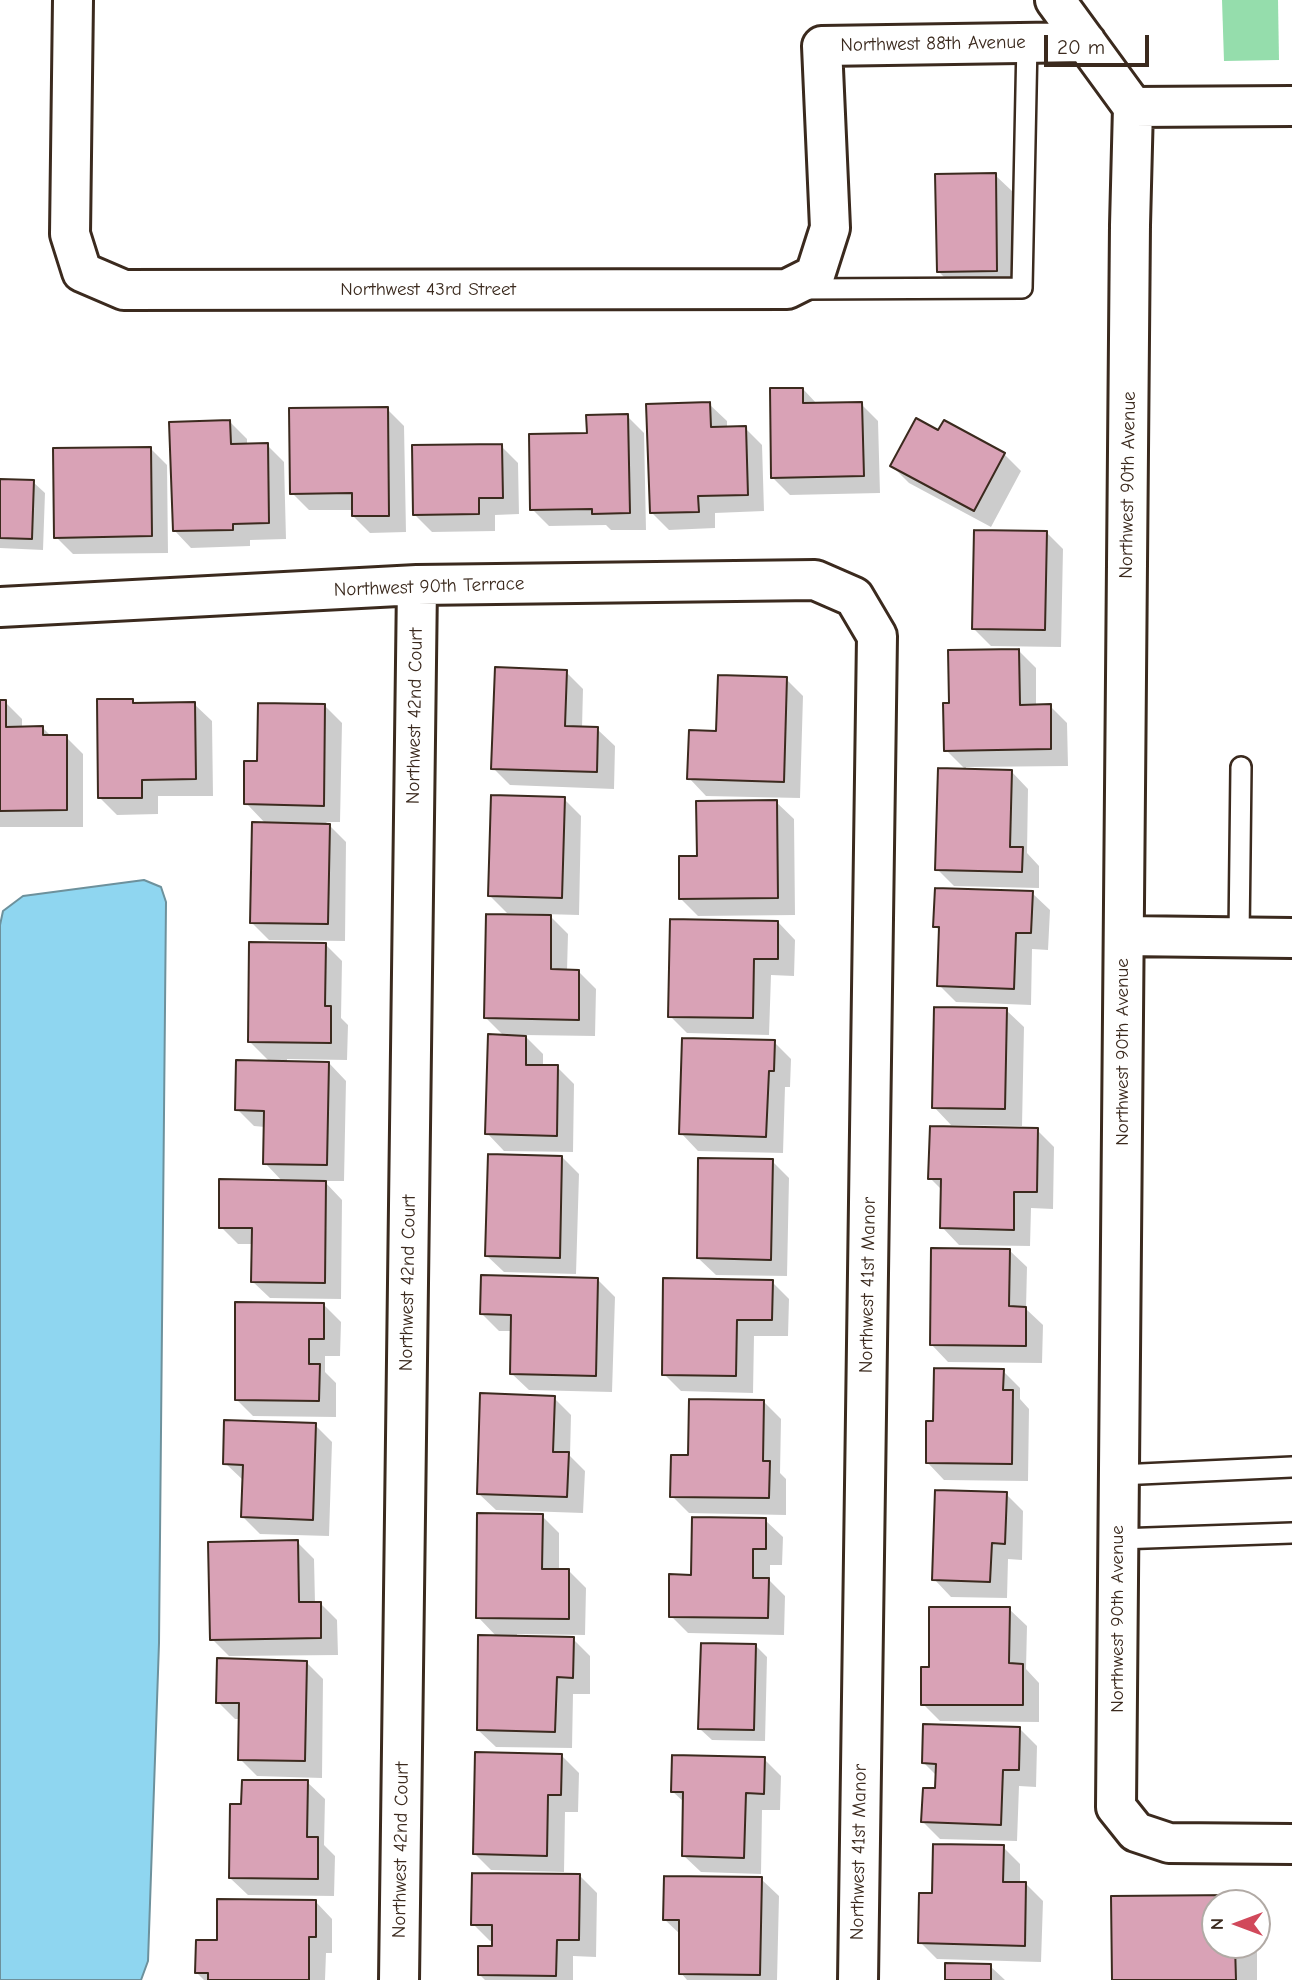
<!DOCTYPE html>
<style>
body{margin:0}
#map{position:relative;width:1292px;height:1980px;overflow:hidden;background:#fff;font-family:"Comic Neue",sans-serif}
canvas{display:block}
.north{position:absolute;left:1201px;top:1889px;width:70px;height:70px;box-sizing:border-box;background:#fff;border:2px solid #b1aaa5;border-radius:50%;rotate:270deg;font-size:19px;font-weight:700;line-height:28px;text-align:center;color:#3b2a1e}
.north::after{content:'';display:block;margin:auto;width:24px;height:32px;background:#d1495b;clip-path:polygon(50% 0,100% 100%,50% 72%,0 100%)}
.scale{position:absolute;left:1044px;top:35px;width:105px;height:32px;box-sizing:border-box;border:4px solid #3b2a1e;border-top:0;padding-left:9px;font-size:21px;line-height:24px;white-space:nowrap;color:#3b2a1e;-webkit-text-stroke:5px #fff;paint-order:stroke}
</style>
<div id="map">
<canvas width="1292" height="1980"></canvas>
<div class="north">N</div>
<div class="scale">20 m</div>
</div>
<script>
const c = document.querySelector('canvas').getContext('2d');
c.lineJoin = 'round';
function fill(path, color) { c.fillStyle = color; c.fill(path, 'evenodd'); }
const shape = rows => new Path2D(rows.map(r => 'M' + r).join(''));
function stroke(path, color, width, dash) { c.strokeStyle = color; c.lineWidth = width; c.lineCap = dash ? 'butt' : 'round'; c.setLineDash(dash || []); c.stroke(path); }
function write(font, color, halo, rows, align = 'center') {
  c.font = font + ' "Comic Neue",sans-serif'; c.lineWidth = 6; c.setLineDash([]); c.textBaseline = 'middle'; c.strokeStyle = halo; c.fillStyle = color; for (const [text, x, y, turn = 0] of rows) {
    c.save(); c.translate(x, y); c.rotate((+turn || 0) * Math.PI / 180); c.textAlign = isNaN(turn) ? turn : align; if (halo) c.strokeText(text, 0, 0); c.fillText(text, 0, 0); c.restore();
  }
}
fill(shape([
 [1222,0,1278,0,1279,60,1224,61]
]), '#95ddac');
const water = shape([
 [144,880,161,887,166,902,159,1643,148,1961,141,1980,0,1980,0,925,3,911,23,896,144,880]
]);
fill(water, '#8fd6f0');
stroke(water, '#6d919c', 2);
fill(shape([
 [995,175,1013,192,1014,288,955,288,938,271],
 [803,389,818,405,861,404,878,421,880,493,790,495,773,478],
 [709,404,727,421,727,428,745,428,762,445,764,511,715,513,715,528,669,530,652,513],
 [387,409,404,426,406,532,370,533,353,516,353,510,309,510,292,493],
 [627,416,644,433,646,530,611,530,606,525,549,526,532,509,588,435],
 [230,422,247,439,247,445,267,445,284,462,286,539,250,540,250,546,191,548,174,530],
 [939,433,1004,454,1021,471,991,527,909,483,892,466],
 [501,446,518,463,519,514,495,515,495,531,432,532,415,515],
 [150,448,167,465,168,553,73,554,56,537],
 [0,481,33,482,45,493,43,550,0,548],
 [1046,532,1063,549,1061,647,991,646,974,629],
 [1019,651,1036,668,1036,706,1050,706,1067,723,1068,766,966,767,966,770,946,750,951,705],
 [566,672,583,689,582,728,597,729,615,746,614,789,510,785,493,768],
 [786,679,803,696,800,798,706,796,689,778],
 [132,701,136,705,194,704,212,721,213,796,158,796,158,814,117,815,100,798],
 [0,702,5,702,22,719,22,728,43,728,52,737,66,737,83,754,83,827,0,827],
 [325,706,342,723,340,822,326,822,346,842,345,941,269,940,252,923,266,824,246,803,258,763],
 [1011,771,1028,789,1027,853,1039,866,1039,888,954,886,937,869],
 [564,799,581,816,579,915,507,913,489,895],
 [776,802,794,819,795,915,698,916,681,899,698,858],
 [1032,893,1050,910,1048,950,1032,949,1031,1005,956,1002,939,985,941,932,935,926],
 [548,914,568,934,567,971,578,971,596,989,595,1036,524,1035,543,1054,543,1067,557,1067,574,1084,573,1152,504,1151,487,1133,505,1037,486,1018],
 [778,922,795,940,794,976,771,975,769,1035,687,1033,670,1016],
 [325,944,342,961,341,1018,348,1025,347,1060,287,1059,287,1062,329,1063,346,1081,344,1181,324,1181,342,1200,341,1299,270,1298,252,1281,253,1244,238,1244,221,1227,283,1182,265,1163,265,1127,254,1126,237,1109,270,1062,250,1042],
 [1006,1010,1024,1027,1022,1126,951,1125,934,1107],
 [774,1042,791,1059,790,1087,785,1087,783,1153,698,1151,681,1133],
 [1037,1130,1054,1147,1053,1209,1031,1208,1030,1246,959,1245,942,1227,942,1190,930,1178],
 [562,1157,579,1174,576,1274,504,1272,486,1255],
 [772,1161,789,1178,787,1276,716,1275,698,1258],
 [1009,1250,1027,1267,1026,1309,1043,1325,1042,1363,948,1362,931,1344],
 [598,1280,615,1297,612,1392,529,1390,511,1373,512,1331,499,1331,482,1314],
 [772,1282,789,1299,788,1336,754,1336,753,1393,681,1391,664,1374],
 [324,1305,341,1322,340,1356,325,1356,325,1372,336,1383,336,1417,253,1416,236,1399],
 [1003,1371,1020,1388,1020,1399,1029,1409,1028,1481,944,1480,927,1462,935,1423],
 [554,1398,571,1415,570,1456,585,1471,583,1513,496,1510,478,1493],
 [764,1402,781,1419,780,1473,786,1479,786,1515,689,1513,672,1496,690,1457],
 [315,1425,332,1442,329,1536,260,1534,243,1517,244,1481,225,1463],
 [1006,1494,1023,1511,1022,1560,1008,1559,1007,1598,951,1597,934,1579],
 [542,1516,559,1533,559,1571,569,1571,586,1588,585,1635,517,1634,517,1638,573,1639,590,1656,590,1694,573,1694,572,1748,496,1747,478,1730,498,1638,478,1617],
 [765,1520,783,1537,782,1565,770,1565,770,1581,785,1596,784,1635,688,1633,671,1616,693,1577],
 [297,1542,314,1559,315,1603,320,1603,337,1620,338,1655,229,1656,212,1639],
 [1009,1609,1027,1626,1026,1669,1039,1683,1039,1722,940,1721,923,1704,931,1669],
 [756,1646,767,1657,765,1741,712,1740,700,1729],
 [306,1662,323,1679,322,1778,257,1776,240,1759,241,1719,235,1719,218,1702],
 [1020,1729,1037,1746,1036,1787,1019,1786,1017,1841,940,1839,923,1822,936,1790,937,1776,924,1763],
 [562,1756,579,1773,578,1812,565,1812,564,1872,491,1870,474,1853],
 [764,1759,781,1776,780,1810,762,1810,761,1874,701,1872,683,1855,685,1803,672,1791],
 [307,1782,325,1799,324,1845,335,1856,334,1896,248,1895,230,1878,243,1806],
 [1003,1847,1020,1864,1020,1884,1026,1884,1043,1901,1041,1962,937,1959,920,1942,934,1895],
 [580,1876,597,1893,596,1957,573,1956,573,1980,485,1980,480,1975,494,1948,494,1941,490,1941,473,1924],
 [761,1879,779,1896,777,1980,687,1980,681,1973,681,1935,664,1919],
 [1234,1897,1240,1903,1215,1903,1215,1945,1257,1945,1257,1980,1113,1980,1113,1898],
 [315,1901,332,1919,332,1953,326,1953,325,1980,204,1980,197,1973,218,1942],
 [990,1966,1005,1980,947,1980]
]), '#0003');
const building = shape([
 [996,173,997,271,937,272,935,174,996,173],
 [770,388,803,388,803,403,862,402,864,476,771,478,770,388],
 [710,402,711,427,746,426,748,495,698,496,699,512,650,513,646,404,710,402],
 [388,407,389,516,352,516,352,493,290,494,289,408,388,407],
 [628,414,630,513,592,514,592,509,530,510,529,434,587,433,586,415,628,414],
 [916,418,938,430,944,420,1005,453,974,511,890,466,916,418],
 [230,420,231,444,268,443,269,523,233,524,233,530,173,531,169,422,230,420],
 [502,444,503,498,479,498,479,514,413,515,412,445,502,444],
 [151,447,152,536,54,538,53,448,151,447],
 [0,479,34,480,32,539,0,538,0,479],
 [974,530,1047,531,1045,630,972,629,974,530],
 [1019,649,1020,705,1051,704,1051,749,944,751,943,703,949,703,948,650,1019,649],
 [495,667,567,670,565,726,598,727,597,772,491,769,495,667],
 [718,675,787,677,784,782,687,779,689,730,716,731,718,675],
 [97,699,133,699,133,703,195,702,196,779,142,780,142,798,98,798,97,699],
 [0,700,6,700,6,727,43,726,43,735,67,735,67,810,0,811,0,700],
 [258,703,325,704,324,806,244,804,244,761,257,761,258,703],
 [938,768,1012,770,1010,847,1023,847,1022,872,935,870,938,768],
 [491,795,565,797,562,898,488,896,491,795],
 [777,800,778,898,679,899,679,856,697,856,696,801,777,800],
 [252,822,330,824,328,924,250,923,252,822],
 [935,888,1033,891,1031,933,1016,933,1014,989,937,986,939,927,933,927,935,888],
 [486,914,551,915,551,969,579,970,579,1020,484,1018,486,914],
 [670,919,778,921,778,959,754,959,753,1018,668,1017,670,919],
 [249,942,326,943,325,1006,331,1006,331,1043,248,1042,249,942],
 [934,1007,1007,1008,1005,1109,932,1108,934,1007],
 [488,1034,526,1036,526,1065,558,1065,557,1136,485,1134,488,1034],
 [682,1038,775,1040,774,1071,769,1071,766,1137,679,1134,682,1038],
 [236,1060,329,1062,327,1165,263,1164,264,1111,235,1110,236,1060],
 [930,1126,1038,1128,1037,1192,1014,1192,1014,1230,940,1228,941,1179,928,1179,930,1126],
 [488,1154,562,1156,560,1258,485,1256,488,1154],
 [698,1158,773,1159,771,1260,697,1258,698,1158],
 [219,1179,326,1181,325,1283,251,1282,252,1228,219,1228,219,1179],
 [931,1248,1010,1249,1009,1306,1026,1307,1026,1346,930,1345,931,1248],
 [481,1275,598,1278,596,1376,510,1374,511,1315,480,1314,481,1275],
 [663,1278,773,1280,772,1320,737,1320,736,1376,662,1375,663,1278],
 [235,1302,324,1303,324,1339,309,1339,309,1364,320,1364,319,1401,235,1400,235,1302],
 [934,1368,1004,1369,1003,1390,1013,1390,1012,1464,926,1463,926,1421,933,1421,934,1368],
 [480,1393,555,1396,553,1452,569,1452,567,1497,477,1494,480,1393],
 [689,1399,764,1400,763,1461,770,1461,769,1498,670,1497,671,1455,688,1455,689,1399],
 [224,1420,316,1423,313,1520,241,1517,243,1465,223,1464,224,1420],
 [935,1490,1007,1492,1005,1544,992,1543,990,1582,932,1580,935,1490],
 [477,1513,543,1514,542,1569,569,1569,569,1619,476,1618,477,1513],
 [692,1517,766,1518,766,1549,753,1549,753,1578,769,1578,768,1618,669,1617,669,1574,691,1575,692,1517],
 [298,1540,299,1602,321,1602,321,1638,210,1640,208,1542,298,1540],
 [929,1607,1010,1607,1009,1663,1023,1664,1023,1705,921,1705,921,1667,929,1667,929,1607],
 [478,1635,574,1637,573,1678,557,1677,555,1732,477,1730,478,1635],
 [701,1643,756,1644,754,1730,698,1729,701,1643],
 [217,1658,307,1661,305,1761,238,1760,239,1703,216,1703,217,1658],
 [923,1724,1020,1727,1019,1770,1003,1770,1001,1825,921,1822,923,1788,935,1788,936,1764,922,1763,923,1724],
 [475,1752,562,1754,561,1795,548,1795,547,1856,473,1854,475,1752],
 [672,1755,765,1757,764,1794,746,1793,744,1858,682,1856,683,1792,671,1792,672,1755],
 [242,1780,308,1780,307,1837,318,1837,318,1879,229,1878,230,1804,241,1804,242,1780],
 [933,1844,1004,1845,1003,1882,1026,1882,1025,1946,918,1943,919,1893,932,1893,933,1844],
 [472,1873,580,1874,579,1940,557,1940,556,1976,478,1975,478,1946,492,1946,492,1925,471,1925,472,1873],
 [664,1876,762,1877,760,1975,679,1974,679,1920,663,1920,664,1876],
 [1235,1895,1235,1903,1215,1903,1215,1945,1235,1945,1236,1980,1112,1980,1111,1896,1235,1895],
 [217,1899,316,1900,316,1937,309,1937,309,1980,208,1980,208,1973,195,1973,196,1940,217,1940,217,1899],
 [945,1963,991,1964,991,1980,945,1980,945,1963]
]);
fill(building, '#d9a2b6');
stroke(building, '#3b2a1e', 2);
const lane = shape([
 [802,289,1022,288,1027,42],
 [1239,937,1241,767],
 [1119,1475,1292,1467],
 [1118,1539,1292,1533]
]);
const street = shape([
 [73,0,70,234,82,272,124,290,787,289,815,275,830,228,822,46,1086,42],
 [1055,0,1133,107,1130,225,1116,1807,1136,1832,1169,1843,1292,1844],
 [1133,107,1292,106],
 [0,607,417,585,815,580,854,597,877,636,858,1980],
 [1124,936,1292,938],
 [399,1980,417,585]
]);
stroke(lane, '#3b2a1e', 24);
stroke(street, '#3b2a1e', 44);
stroke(lane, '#fff', 19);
stroke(street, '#fff', 38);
write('19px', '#3b2a1e', '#fff', [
 ["Northwest 88th Avenue",933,44,-1],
 ["Northwest 43rd Street",428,290],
 ["Northwest 90th Avenue",1128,485,-89],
 ["Northwest 90th Terrace",429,587,-2],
 ["Northwest 42nd Court",415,716,-89],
 ["Northwest 90th Avenue",1123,1052,-90],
 ["Northwest 42nd Court",408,1283,-89],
 ["Northwest 41st Manor",868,1285,-89],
 ["Northwest 90th Avenue",1118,1619,-90],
 ["Northwest 42nd Court",401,1850,-89],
 ["Northwest 41st Manor",859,1852,-89]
]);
</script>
